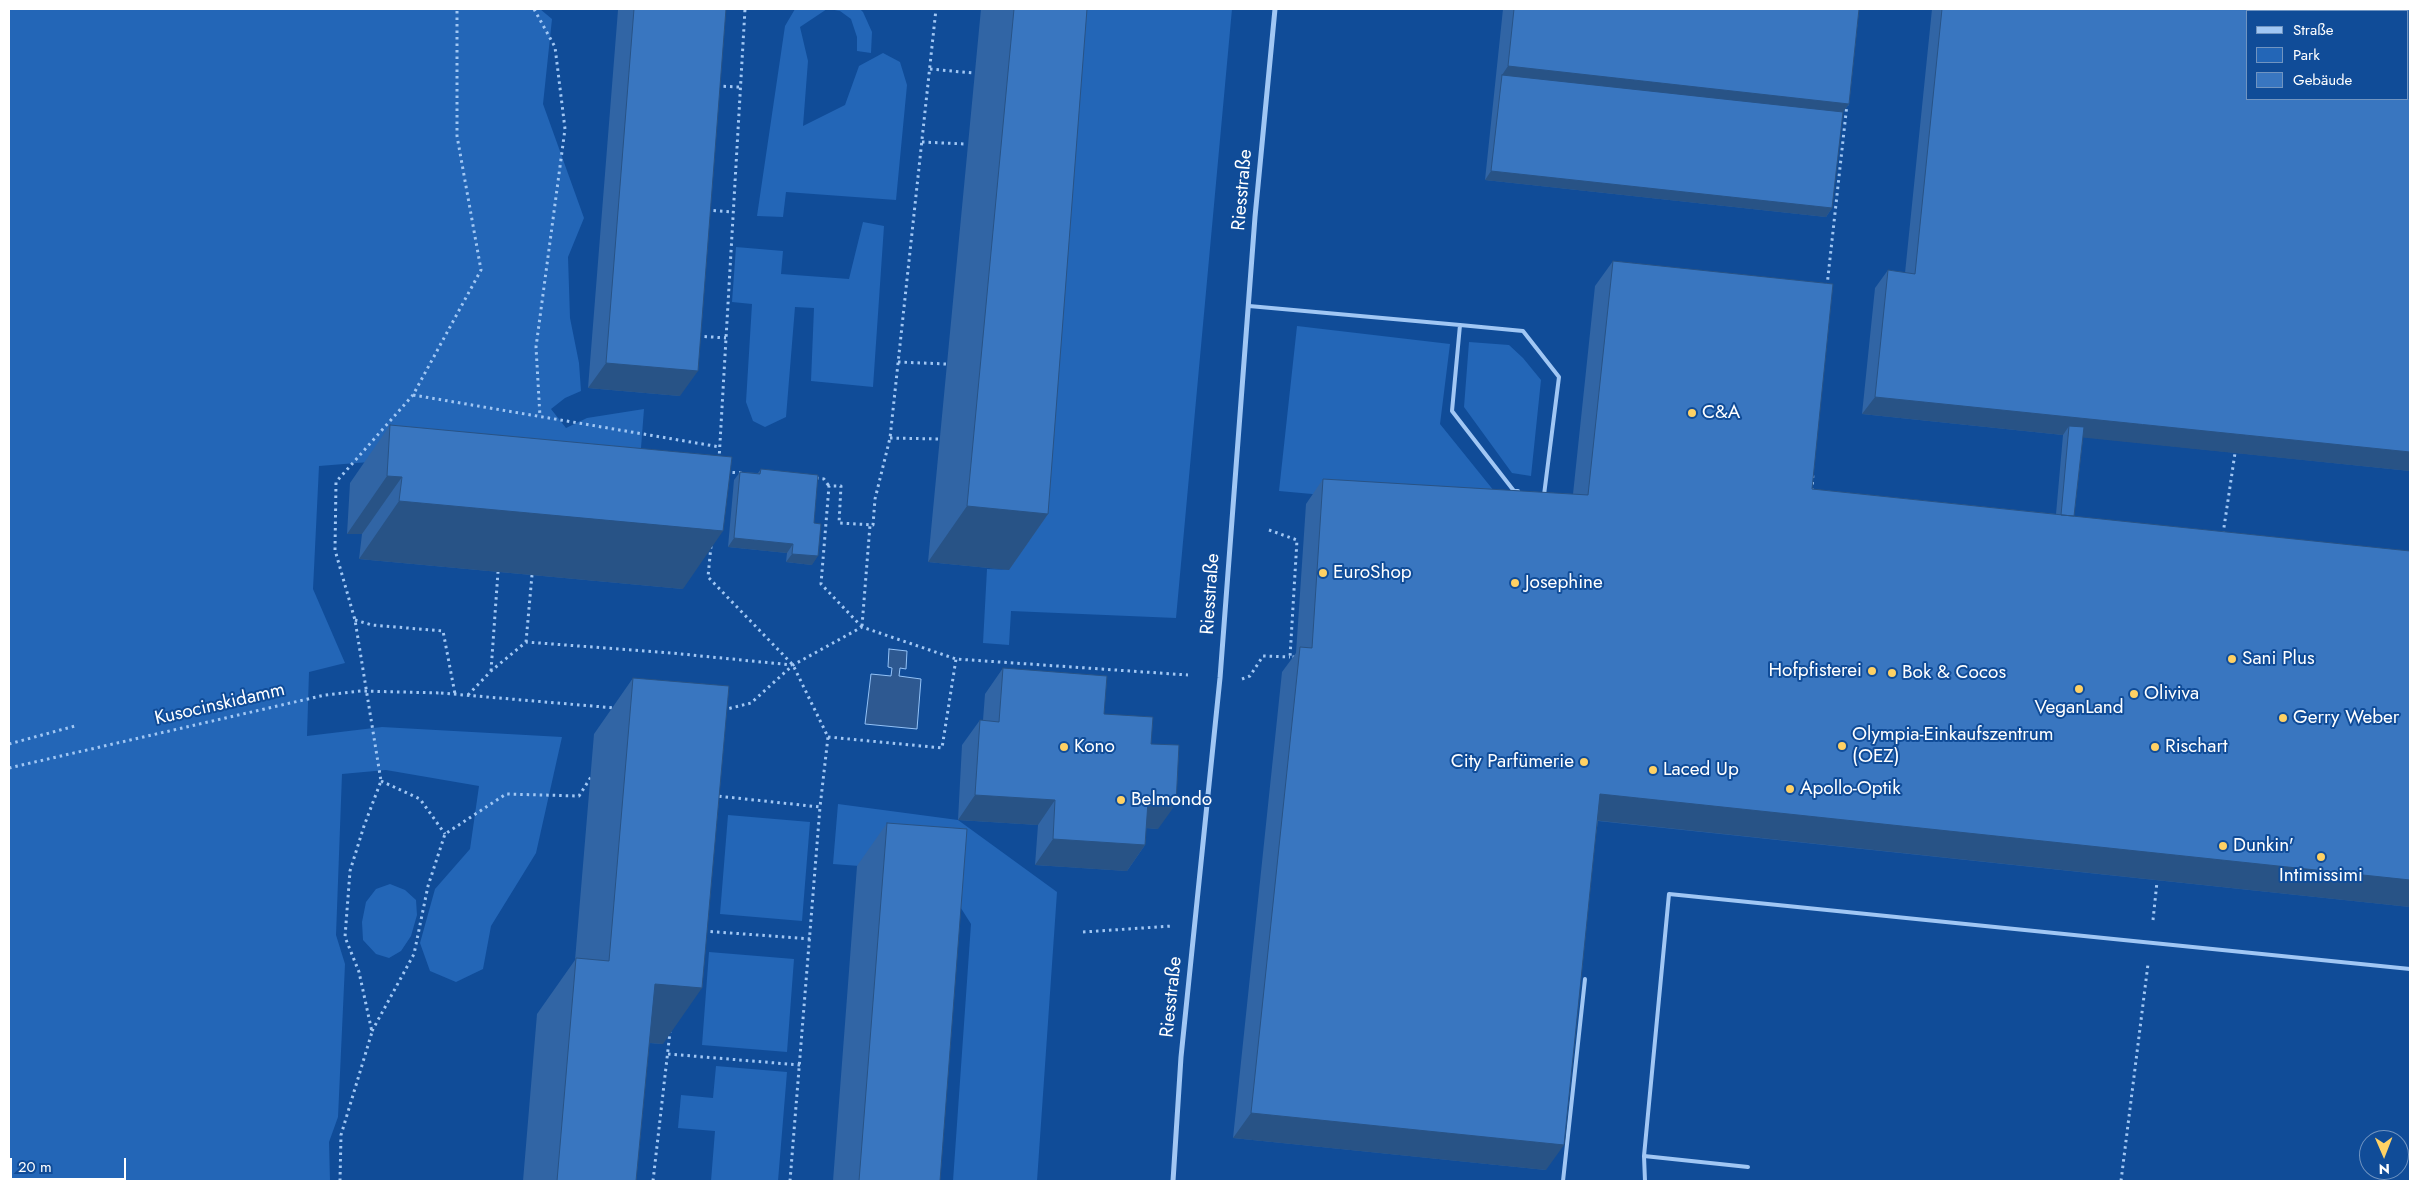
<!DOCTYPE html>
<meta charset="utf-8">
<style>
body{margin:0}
#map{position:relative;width:2419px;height:1190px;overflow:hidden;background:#104c98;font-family:Jost,sans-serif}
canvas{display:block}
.frame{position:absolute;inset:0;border:10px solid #fff;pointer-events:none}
.legend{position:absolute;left:2246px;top:10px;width:162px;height:90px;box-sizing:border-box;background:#104c98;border:1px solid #7094c1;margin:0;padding:6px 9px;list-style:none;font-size:15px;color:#fff}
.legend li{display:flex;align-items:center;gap:10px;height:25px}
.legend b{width:25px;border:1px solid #7094c1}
.north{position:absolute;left:2359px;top:1130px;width:50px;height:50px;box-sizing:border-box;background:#104c98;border:1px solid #7094c1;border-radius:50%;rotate:179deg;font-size:14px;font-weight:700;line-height:20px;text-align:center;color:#fff}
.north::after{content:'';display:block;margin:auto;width:18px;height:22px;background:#ffd164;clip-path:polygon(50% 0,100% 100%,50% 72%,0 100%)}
.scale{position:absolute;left:10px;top:1158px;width:116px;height:22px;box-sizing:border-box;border:2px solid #fff;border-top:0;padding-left:6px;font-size:15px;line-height:18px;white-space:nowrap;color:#fff;-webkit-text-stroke:4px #104c98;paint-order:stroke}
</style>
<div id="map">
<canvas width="2419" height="1190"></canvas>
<div class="frame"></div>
<ul class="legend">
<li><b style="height:6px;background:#a1c7f4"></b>Straße</li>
<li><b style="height:14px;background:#2366b7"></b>Park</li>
<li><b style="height:14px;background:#3976c0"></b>Gebäude</li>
</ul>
<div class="north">N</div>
<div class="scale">20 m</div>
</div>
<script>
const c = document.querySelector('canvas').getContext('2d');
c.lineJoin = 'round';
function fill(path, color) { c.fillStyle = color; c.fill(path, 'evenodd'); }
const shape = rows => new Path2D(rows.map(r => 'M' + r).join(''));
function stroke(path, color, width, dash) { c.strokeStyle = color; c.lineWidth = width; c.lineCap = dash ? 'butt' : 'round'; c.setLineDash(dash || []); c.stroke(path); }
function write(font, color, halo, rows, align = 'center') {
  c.font = font + ' Jost,sans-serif'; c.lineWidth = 4; c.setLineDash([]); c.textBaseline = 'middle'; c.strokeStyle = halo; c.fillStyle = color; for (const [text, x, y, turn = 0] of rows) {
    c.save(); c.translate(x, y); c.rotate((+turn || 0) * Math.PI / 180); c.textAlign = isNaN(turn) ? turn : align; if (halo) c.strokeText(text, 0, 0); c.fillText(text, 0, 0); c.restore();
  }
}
fill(shape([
 [9,9,540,9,552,19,543,104,584,218,568,257,570,318,579,363,581,391,565,398,551,409,566,428,587,418,644,409,639,474,407,459,319,466,313,589,345,663,309,672,307,736,382,727,562,737,536,853,491,926,483,969,456,982,430,971,420,943,435,889,470,849,479,786,386,770,342,774,336,935,345,964,338,1117,329,1142,330,1181,9,1181],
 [795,9,827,9,800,27,808,61,803,126,845,105,859,66,883,53,900,62,907,85,896,200,786,192,783,217,757,216,785,26],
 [829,9,860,9,863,12,872,32,871,53,857,51,857,37,851,19,840,11],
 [1052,9,1232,9,1176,618,1011,611,1009,645,983,643,987,569,1009,570],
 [863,222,884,226,873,387,811,381,814,308,795,307,786,417,765,427,753,421,746,402,752,304,732,302,736,247,783,251,781,274,849,279],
 [1297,326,1450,344,1440,424,1511,512,1279,491],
 [1469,342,1509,345,1523,358,1541,380,1531,476,1512,473,1464,407],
 [838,804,958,820,1057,892,1037,1181,953,1181,971,924,938,872,833,864],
 [728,815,810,822,802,921,720,914],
 [390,884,405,890,416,900,417,915,411,936,401,951,389,958,376,954,363,940,362,922,366,902,376,889],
 [709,952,794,959,787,1052,702,1045],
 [716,1066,787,1072,778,1181,711,1181,715,1131,678,1128,681,1095,713,1098]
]), '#2366b7');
const water = shape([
 [889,649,907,651,906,669,900,668,899,676,921,679,917,729,865,724,871,674,891,676,892,668,888,667,889,649]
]);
fill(water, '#2e5991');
stroke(water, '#93c2f7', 1);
stroke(shape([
 [534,9,555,47,565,129,536,347,540,417],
 [930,69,973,73],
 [717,86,739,87],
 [922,142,965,144],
 [707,210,733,212],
 [1827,286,1847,104],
 [698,336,726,338],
 [898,362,946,364],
 [413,395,720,447],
 [890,438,939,439],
 [719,460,745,9],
 [726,472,742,473],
 [816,478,824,479,829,486],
 [1812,491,1813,472],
 [1269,530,1297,540,1290,657,1295,657],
 [2223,534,2235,453],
 [711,546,708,577,793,665,828,737,820,807,717,796],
 [355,620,372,625,443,631,455,694],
 [862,626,870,525],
 [862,627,821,584,829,486,841,486,839,523,873,525,875,499,890,438,936,9],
 [526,642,532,575],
 [491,671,498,572],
 [1242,679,1250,676,1263,656,1290,657],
 [441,693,615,708],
 [468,695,491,671,526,642,671,653,792,665],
 [723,710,751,703,793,665,862,627,956,659,1188,675],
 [828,737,942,748,956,659],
 [9,744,75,726],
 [381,781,420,799,445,834],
 [2153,920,2157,882],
 [704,931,811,939],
 [1083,932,1172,926],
 [372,1031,414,954,428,886,445,834,506,794,579,796,591,777,594,778],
 [668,1054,800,1065],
 [340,1181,341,1135,372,1032,359,972,345,937,350,871,364,826,381,781,355,620,335,550,336,482,413,395,481,270,457,136,457,9],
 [653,1181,670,1032],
 [790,1181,820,807],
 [2121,1181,2148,964]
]), '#a1c7f4', 3, [2.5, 4]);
stroke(shape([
 [1249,306,1460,325,1452,411,1514,491,1518,491],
 [1460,325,1523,331,1559,377,1544,495],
 [1644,1156,1748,1167],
 [1563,1181,1585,979],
 [1645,1181,1644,1156,1669,894,2410,969]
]), '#a1c7f4', 4);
stroke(shape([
 [1173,1181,1181,1057,1220,678,1255,217,1275,9]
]), '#a1c7f4', 5);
stroke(shape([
 [9,768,325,695,361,691,441,693]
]), '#a1c7f4', 3, [2.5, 4]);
fill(shape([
 [619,9,634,9,680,396,588,388,618,10],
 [981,9,1087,9,1048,514,1009,570,928,562],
 [1503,9,1859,9,1849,104,1843,112,1832,208,1826,217,1485,180],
 [1932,9,2410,9,2410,471,2083,437,2074,516,2410,907,1598,821,1546,1170,1233,1138,1282,672,1296,653,1306,504,1323,479,1573,494,1595,286,1613,261,1812,489,2056,514,2063,435,1862,414,1875,288,1888,270,1905,273],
 [390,425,683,589,359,559,362,534,347,534,350,483],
 [761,469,814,523,812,565,786,562,787,553,728,547,734,480,740,472,758,473],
 [1003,668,1104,714,1151,744,1158,829,1146,828,1145,845,1127,871,1035,865,1038,825,958,820,962,745,980,720,983,720,985,694],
 [633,678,663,1044,649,1043,636,1181,523,1181,537,1014,575,960,594,734],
 [887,823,940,1181,833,1181,857,866]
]), '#3165a5');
fill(shape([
 [1508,66,1849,104,1836,121,1502,75],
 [1491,171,1832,208,1826,217,1485,180],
 [606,363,698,371,680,396,588,388],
 [1875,397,2410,452,2410,471,2068,436,2069,426,2063,435,1862,414],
 [387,476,402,477,362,534,347,534],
 [399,501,723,531,683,589,359,559],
 [967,506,1048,514,1009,570,928,562],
 [734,538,793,544,787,553,728,547],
 [792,554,818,556,812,565,786,562],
 [1600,794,2410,880,2410,907,1583,819],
 [975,795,1055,800,1038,825,958,820],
 [1148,802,1176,804,1158,829,1130,827],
 [1053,839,1145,845,1127,871,1035,865],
 [655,984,702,988,663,1044,616,1040],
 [1251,1113,1564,1145,1546,1170,1233,1138]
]), '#285386');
const building = shape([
 [634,9,726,9,698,371,606,363,634,9],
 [1014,9,1087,9,1048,514,967,506,1014,9],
 [1514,9,1859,9,1849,104,1508,66,1514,9],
 [1942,9,2410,9,2410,452,1875,397,1888,270,1915,274,1942,9],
 [2248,11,2408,11,2408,99,2248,99,2248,11],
 [1502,75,1843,112,1832,208,1491,171,1502,75],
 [1613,261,1833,284,1812,489,2410,551,2410,880,1600,794,1564,1145,1251,1113,1300,647,1312,648,1323,479,1588,495,1613,261],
 [390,425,732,457,723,531,399,501,402,477,387,476,390,425],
 [2069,426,2084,427,2074,516,2061,515,2069,426],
 [761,469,818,475,814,523,821,524,818,556,792,554,793,544,734,538,740,472,760,474,761,469],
 [1003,668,1107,676,1104,714,1153,717,1151,744,1179,745,1176,804,1148,802,1145,845,1053,839,1055,800,975,795,980,720,999,722,1003,668],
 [633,678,729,686,702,988,655,984,636,1181,557,1181,576,958,609,961,633,678],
 [887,823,967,829,940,1181,859,1181,887,823]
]);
fill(building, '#3976c0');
stroke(building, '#285386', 1);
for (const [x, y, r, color] of [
 [1692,413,5,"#ffd164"],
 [1323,573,5,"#ffd164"],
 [1515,583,5,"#ffd164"],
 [2232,659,5,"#ffd164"],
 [1872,671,5,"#ffd164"],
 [1892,673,5,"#ffd164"],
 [2079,689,5,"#ffd164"],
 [2134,694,5,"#ffd164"],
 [2283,718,5,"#ffd164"],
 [1842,746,5,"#ffd164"],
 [1064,747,5,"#ffd164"],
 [2155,747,5,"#ffd164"],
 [1584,762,5,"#ffd164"],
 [1653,770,5,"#ffd164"],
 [1790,789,5,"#ffd164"],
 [1121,800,5,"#ffd164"],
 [2223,846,5,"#ffd164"],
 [2321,857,5,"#ffd164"]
]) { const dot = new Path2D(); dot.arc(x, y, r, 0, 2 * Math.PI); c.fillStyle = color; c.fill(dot); stroke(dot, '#104c98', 2); }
write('19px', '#fff', '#104c98', [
 ["Riesstraße",1243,190,-85],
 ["Riesstraße",1211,594,-86],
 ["Kusocinskidamm",220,705,-13],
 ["Riesstraße",1172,997,-84]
]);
write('19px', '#fff', '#104c98', [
 ["C&A",1702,413],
 ["EuroShop",1333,573],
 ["Josephine",1525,583],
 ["Sani Plus",2242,659],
 ["Hofpfisterei",1862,671,"right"],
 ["Bok & Cocos",1902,673],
 ["Oliviva",2144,694],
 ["VeganLand",2079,708,"center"],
 ["Gerry Weber",2293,718],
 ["Olympia-Einkaufszentrum",1852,735],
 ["(OEZ)",1852,757],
 ["Kono",1074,747],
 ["Rischart",2165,747],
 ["City Parfümerie",1574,762,"right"],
 ["Laced Up",1663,770],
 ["Apollo-Optik",1800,789],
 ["Belmondo",1131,800],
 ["Dunkin'",2233,846],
 ["Intimissimi",2321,876,"center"]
], 'left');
</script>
